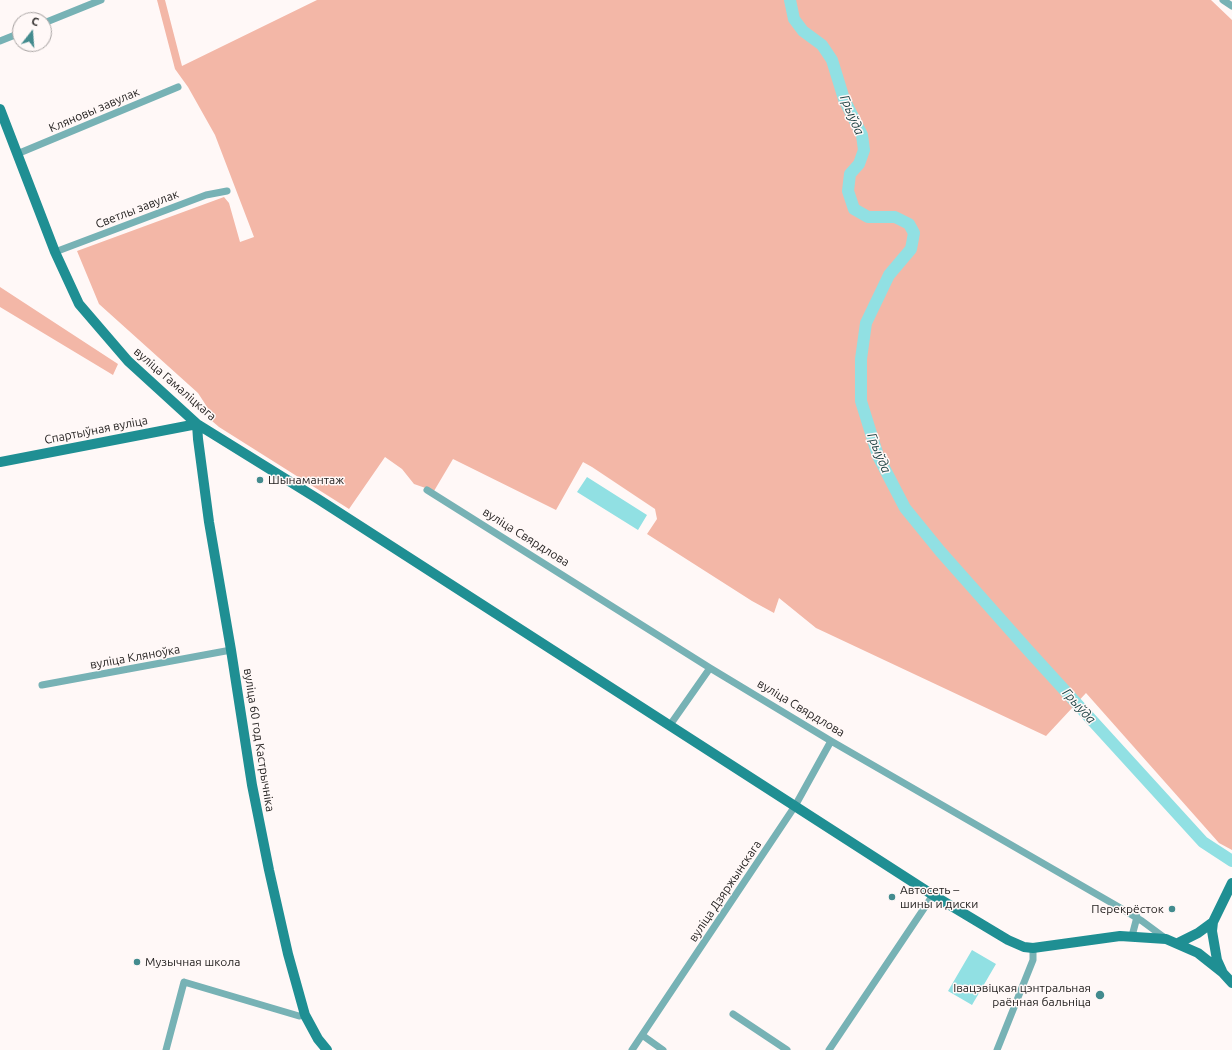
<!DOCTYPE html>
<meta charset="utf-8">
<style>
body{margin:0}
#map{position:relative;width:1232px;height:1050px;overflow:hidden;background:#fff8f7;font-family:Ubuntu,sans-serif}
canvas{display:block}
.north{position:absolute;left:12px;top:12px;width:40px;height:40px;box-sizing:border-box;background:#fff8f7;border:1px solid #a8a3a2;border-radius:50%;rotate:17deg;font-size:11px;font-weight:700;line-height:16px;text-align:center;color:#262322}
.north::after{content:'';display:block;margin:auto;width:14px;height:18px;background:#438b8e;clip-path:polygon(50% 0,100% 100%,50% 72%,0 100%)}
</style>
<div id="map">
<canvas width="1232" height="1050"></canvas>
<div class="north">С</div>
</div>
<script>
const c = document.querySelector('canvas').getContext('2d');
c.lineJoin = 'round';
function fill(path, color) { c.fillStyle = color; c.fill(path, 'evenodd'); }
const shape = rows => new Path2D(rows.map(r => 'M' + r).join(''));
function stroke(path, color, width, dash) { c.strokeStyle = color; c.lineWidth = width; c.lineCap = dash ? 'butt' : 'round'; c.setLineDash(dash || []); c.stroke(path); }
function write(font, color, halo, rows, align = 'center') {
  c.font = font + ' Ubuntu,sans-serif'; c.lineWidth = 3; c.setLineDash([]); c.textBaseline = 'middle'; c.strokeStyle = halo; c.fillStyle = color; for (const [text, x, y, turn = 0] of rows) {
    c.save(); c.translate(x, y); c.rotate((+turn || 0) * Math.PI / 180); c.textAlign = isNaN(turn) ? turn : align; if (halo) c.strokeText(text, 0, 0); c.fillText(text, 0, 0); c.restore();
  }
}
fill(shape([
 [157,0,165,0,182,66,317,0,1211,0,1232,20,1232,850,1219,843,1086,693,1046,736,816,628,779,598,774,613,752,601,647,534,657,519,655,509,592,467,583,462,556,510,453,459,434,491,414,484,402,469,385,457,349,509,219,427,212,421,211,413,198,393,99,304,77,251,224,197,229,203,240,242,254,237,215,135,188,87,175,69],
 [0,287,118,364,113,375,0,307]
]), '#f3b7a7');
fill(shape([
 [587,477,647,515,638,530,577,492],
 [972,950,996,964,972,1005,948,991]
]), '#91e0e3');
stroke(shape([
 [790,0,794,19,803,31,822,45,832,60,844,99,862,135,864,150,859,164,850,174,848,191,854,209,868,217,895,217,909,224,914,233,911,249,889,275,866,323,861,359,861,401,878,456,905,508,940,551,1027,649,1203,842,1232,861]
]), '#91e0e3', 12);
stroke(shape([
 [1223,0,1232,6],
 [44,23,101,0],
 [0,41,20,33],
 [17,154,178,87],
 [55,252,206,195,227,191],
 [427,490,710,668,831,741,1117,906,1142,921,1165,938],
 [42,685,231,650],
 [670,725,710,668],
 [1132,936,1137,917],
 [733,1014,787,1050],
 [642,1035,663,1050],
 [166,1050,184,982,299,1016,305,1015],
 [632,1050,795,806,831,741],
 [829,1050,933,895],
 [997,1050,1033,960,1033,948]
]), '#77b2b5', 7);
stroke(shape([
 [0,109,55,252,79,304,128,361,197,424,318,499,933,895,1008,940,1024,947,1033,948,1120,936,1166,939,1198,953,1222,972,1232,983],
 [197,424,198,439,209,522,231,650,252,785,269,870,288,954,305,1015,318,1039,327,1050],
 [0,462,197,424],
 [1178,943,1198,933,1213,922],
 [1222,971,1217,960,1212,931,1213,922,1232,883]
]), '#1f8f93', 10);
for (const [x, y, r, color] of [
 [260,480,4,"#438b8e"],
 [892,897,4,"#438b8e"],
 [1172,909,4,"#438b8e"],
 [137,962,4,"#438b8e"],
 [1100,995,5,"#438b8e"]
]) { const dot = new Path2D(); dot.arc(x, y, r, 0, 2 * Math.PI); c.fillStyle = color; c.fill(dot); stroke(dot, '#fff8f7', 1.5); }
write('12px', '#262322', '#fff8f7', [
 ["Кляновы завулак",94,110,-23],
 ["Светлы завулак",137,209,-21],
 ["вуліца Гамаліцкага",175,384,41],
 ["Спартыўная вуліца",96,430,-11],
 ["вуліца Свярдлова",526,537,32],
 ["вуліца Кляноўка",135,657,-10],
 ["вуліца Свярдлова",801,708,31],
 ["вуліца 60 год Кастрычніка",259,740,81],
 ["вуліца Дзяржынскага",725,891,-56]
]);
write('12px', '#262322', '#fff8f7', [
 ["Шынамантаж",268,480],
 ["Автосеть –",900,890],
 ["шины и диски",900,904],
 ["Перекрёсток",1164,909,"right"],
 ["Музычная школа",145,962],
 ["Івацэвіцкая цэнтральная",1091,988,"right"],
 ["раённая бальніца",1091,1002,"right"]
], 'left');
write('italic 13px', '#193f40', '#fff8f7', [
 ["Грыўда",852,115,67],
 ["Грыўда",879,453,68],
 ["Грыўда",1079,706,48]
]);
</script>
